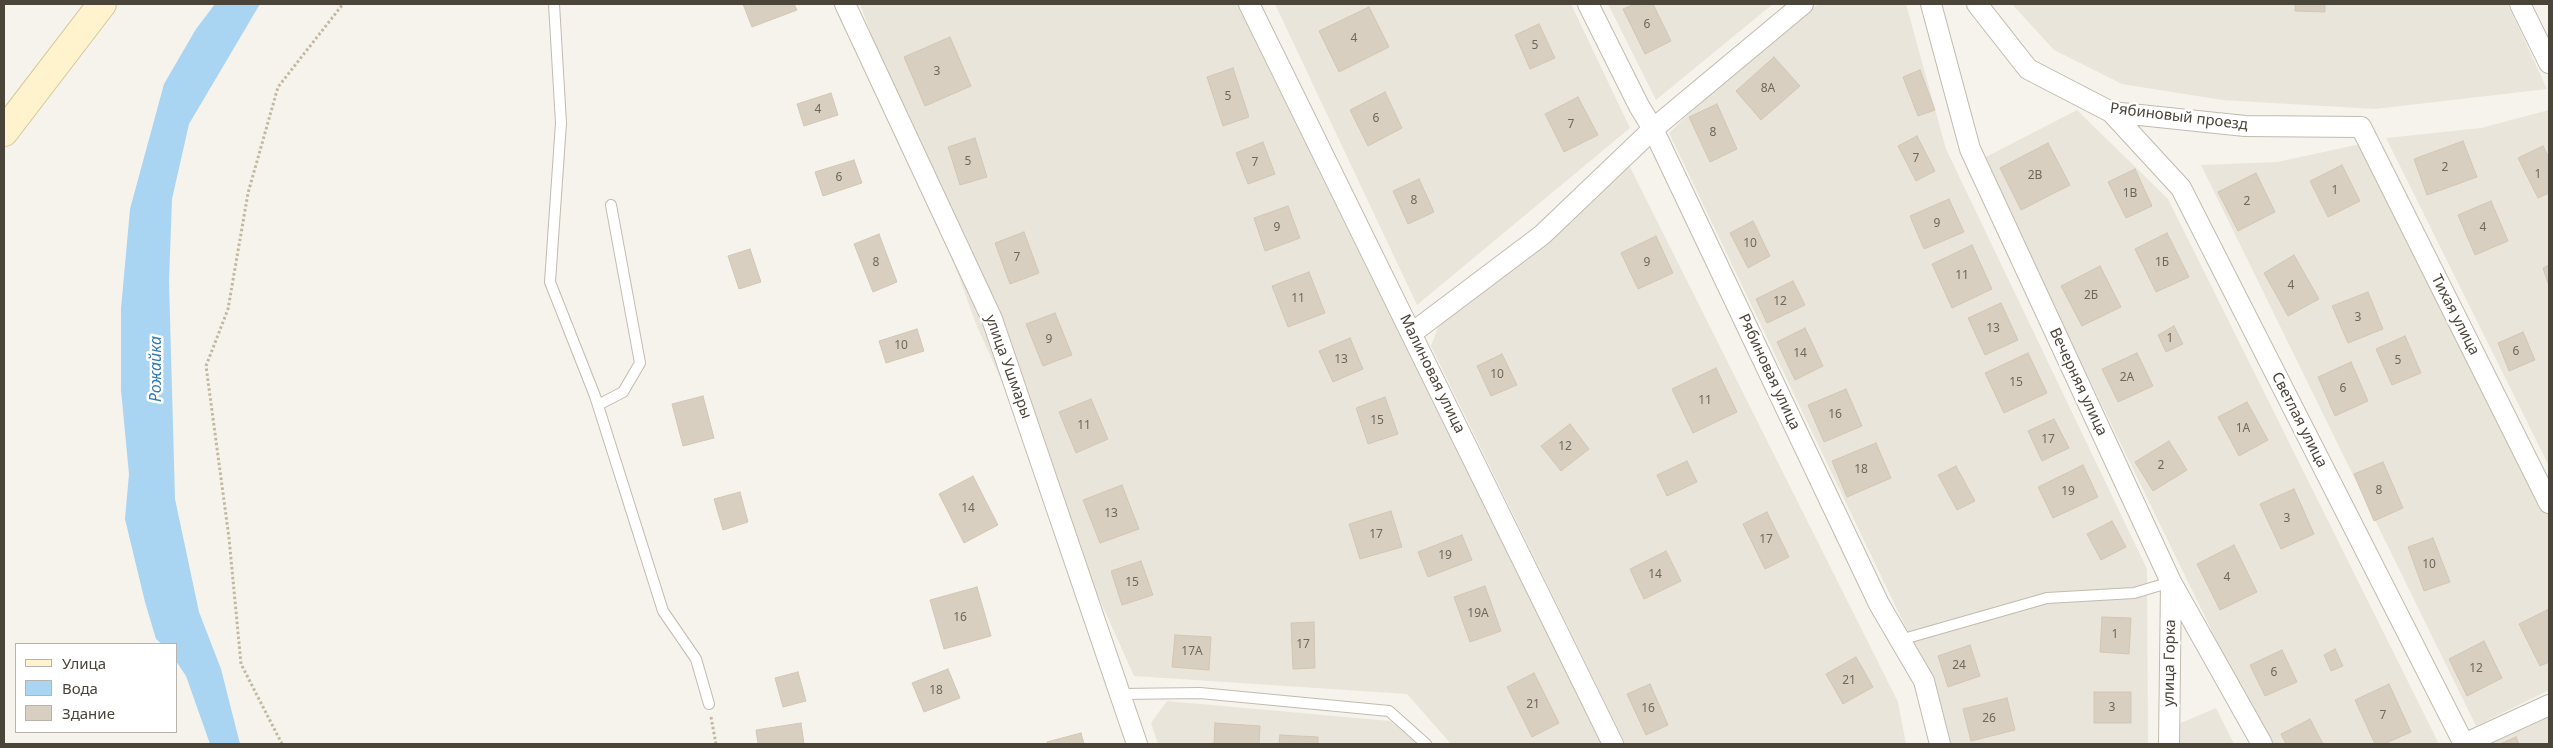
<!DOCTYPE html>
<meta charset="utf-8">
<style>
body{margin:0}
#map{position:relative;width:2553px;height:748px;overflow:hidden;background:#f6f3ec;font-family:"Noto Sans",sans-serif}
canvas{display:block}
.frame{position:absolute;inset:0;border:5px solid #4b4439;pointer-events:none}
.legend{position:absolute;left:15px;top:643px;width:162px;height:90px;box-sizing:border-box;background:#fff;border:1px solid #b7b4b0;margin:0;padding:6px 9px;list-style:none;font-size:15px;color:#4b4439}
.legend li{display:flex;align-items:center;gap:10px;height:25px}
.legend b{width:25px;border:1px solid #b7b4b0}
</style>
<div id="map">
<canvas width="2553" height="748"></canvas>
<div class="frame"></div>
<ul class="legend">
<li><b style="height:6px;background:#fff3cd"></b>Улица</li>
<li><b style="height:14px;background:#a9d4f2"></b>Вода</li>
<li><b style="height:14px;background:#d8cfc1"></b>Здание</li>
</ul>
</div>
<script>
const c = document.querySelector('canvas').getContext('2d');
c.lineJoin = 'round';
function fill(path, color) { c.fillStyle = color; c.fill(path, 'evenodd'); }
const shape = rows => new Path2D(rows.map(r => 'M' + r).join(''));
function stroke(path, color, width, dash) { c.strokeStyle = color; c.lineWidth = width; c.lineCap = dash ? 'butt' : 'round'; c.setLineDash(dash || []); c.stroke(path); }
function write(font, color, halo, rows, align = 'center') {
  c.font = font + ' "Noto Sans",sans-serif'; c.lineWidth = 5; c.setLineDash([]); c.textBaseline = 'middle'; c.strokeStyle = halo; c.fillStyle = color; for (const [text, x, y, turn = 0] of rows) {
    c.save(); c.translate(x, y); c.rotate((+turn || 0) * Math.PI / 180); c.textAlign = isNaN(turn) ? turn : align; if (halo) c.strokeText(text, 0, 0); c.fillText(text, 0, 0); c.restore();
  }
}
fill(shape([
 [860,4,1246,4,1606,744,1451,744,1407,694,1134,676,976,324],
 [1275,4,1571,4,1630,128,1417,305],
 [1608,4,1773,4,1656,100],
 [1819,4,1906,4,1946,149,2147,569,2148,744,1948,744,1916,649,1669,133,1764,42],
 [2012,4,2508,4,2547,89,2375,109,2222,100,2122,84,2054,50],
 [2077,110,2168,199,2438,742,2433,744,2267,744,1982,159],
 [2549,110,2549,466,2386,138,2481,128],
 [2365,143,2549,516,2549,690,2476,726,2201,165,2277,162],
 [1629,165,1898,702,1906,744,1625,744,1431,346,1441,320],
 [1167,701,1390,721,1418,744,1158,744,1151,723],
 [2216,708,2234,744,2176,744,2176,725],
 [2549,716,2549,744,2490,744]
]), '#eae5da');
fill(shape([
 [215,4,260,4,189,124,172,199,169,281,175,499,199,612,221,669,240,744,210,744,186,676,176,661,176,644,162,644,156,639,145,602,125,519,129,474,121,390,121,309,130,209,164,84,196,29]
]), '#a9d4f2');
const building = shape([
 [743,4,794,4,797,10,752,27,743,4],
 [1635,4,1653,4,1671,41,1645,54,1623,9,1635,4],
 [2295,4,2325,4,2325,12,2295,11,2295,4],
 [1369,7,1389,47,1339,72,1319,31,1369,7],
 [1539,24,1555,58,1530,69,1515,35,1539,24],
 [950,37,971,86,925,106,904,57,950,37],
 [1774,57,1800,86,1761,120,1736,91,1774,57],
 [1233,68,1249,117,1223,126,1207,77,1233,68],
 [1920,70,1935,110,1918,116,1903,77,1920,70],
 [1385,92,1402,128,1368,146,1350,110,1385,92],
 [831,93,838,115,804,126,797,104,831,93],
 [1578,97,1598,135,1564,152,1545,114,1578,97],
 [1717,104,1737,149,1710,162,1689,117,1717,104],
 [1917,136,1935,171,1916,181,1898,146,1917,136],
 [975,138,987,177,960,185,948,147,975,138],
 [2463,141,2477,177,2427,195,2414,159,2463,141],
 [1263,142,1275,174,1248,184,1236,153,1263,142],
 [2048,143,2070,185,2021,210,2000,168,2048,143],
 [2543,146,2549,158,2549,193,2538,198,2518,158,2543,146],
 [854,160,862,183,823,196,815,172,854,160],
 [2342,165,2360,201,2328,217,2310,181,2342,165],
 [2135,169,2152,206,2126,218,2108,182,2135,169],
 [2256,173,2275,212,2238,231,2218,192,2256,173],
 [1419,179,1434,212,1408,224,1393,191,1419,179],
 [1949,199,1964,232,1924,249,1910,216,1949,199],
 [2491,201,2508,241,2475,255,2458,215,2491,201],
 [1288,206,1300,238,1265,251,1254,218,1288,206],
 [1753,221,1770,256,1748,268,1730,233,1753,221],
 [1024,232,1039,273,1010,284,995,243,1024,232],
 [2167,233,2189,277,2156,292,2135,249,2167,233],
 [879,234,897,282,873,292,854,244,879,234],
 [1656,236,1673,273,1638,289,1621,253,1656,236],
 [1972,245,1992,289,1952,308,1932,264,1972,245],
 [750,249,761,282,739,289,728,256,750,249],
 [2294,255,2319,299,2288,316,2264,273,2294,255],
 [2549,265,2549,286,2543,268,2549,265],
 [2100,266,2121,307,2082,326,2061,286,2100,266],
 [1309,272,1325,313,1288,327,1272,286,1309,272],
 [1793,281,1805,305,1767,323,1756,299,1793,281],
 [2368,292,2383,329,2348,343,2332,306,2368,292],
 [2001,303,2018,340,1985,355,1968,318,2001,303],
 [1055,313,1072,355,1043,366,1026,324,1055,313],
 [2174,326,2183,344,2166,352,2158,335,2174,326],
 [1805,328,1823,366,1795,380,1777,342,1805,328],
 [917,329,924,351,886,363,879,341,917,329],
 [2523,332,2535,360,2509,371,2498,343,2523,332],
 [2405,336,2421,373,2392,385,2376,349,2405,336],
 [1350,338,1363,369,1333,382,1319,351,1350,338],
 [2028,353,2047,393,2004,413,1985,373,2028,353],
 [2137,353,2153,386,2118,402,2102,369,2137,353],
 [1502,354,1517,385,1491,396,1477,366,1502,354],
 [2351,362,2368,401,2335,416,2318,377,2351,362],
 [1716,368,1737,412,1693,433,1672,389,1716,368],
 [1846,389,1862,426,1824,442,1808,405,1846,389],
 [703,396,714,438,683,446,672,404,703,396],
 [1385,397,1398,434,1368,444,1356,408,1385,397],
 [1091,399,1108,439,1076,453,1059,412,1091,399],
 [2247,402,2268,440,2239,456,2218,417,2247,402],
 [2054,419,2069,448,2042,461,2028,431,2054,419],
 [1570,424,1589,449,1561,471,1541,446,1570,424],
 [2169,441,2187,470,2153,491,2135,462,2169,441],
 [1876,443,1891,478,1847,497,1832,461,1876,443],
 [1687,461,1697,482,1667,496,1657,475,1687,461],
 [2383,462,2403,508,2374,521,2354,474,2383,462],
 [2083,465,2098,497,2053,518,2038,487,2083,465],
 [1956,466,1975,501,1957,510,1938,475,1956,466],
 [973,476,998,525,964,543,939,494,973,476],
 [1122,485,1139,529,1100,543,1083,500,1122,485],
 [2294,489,2314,534,2281,549,2260,504,2294,489],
 [740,492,748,522,723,530,714,499,740,492],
 [1391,511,1402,547,1360,559,1349,524,1391,511],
 [1767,512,1789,557,1765,569,1743,524,1767,512],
 [2112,521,2126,547,2101,560,2087,534,2112,521],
 [1462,535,1472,560,1428,577,1418,552,1462,535],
 [2433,538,2450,582,2424,591,2408,547,2433,538],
 [2234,545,2257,592,2220,610,2197,564,2234,545],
 [1666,551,1681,581,1644,599,1630,569,1666,551],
 [1141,561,1153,595,1122,605,1111,571,1141,561],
 [1485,586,1501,631,1470,642,1454,597,1485,586],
 [977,587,991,636,944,649,930,600,977,587],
 [2549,609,2549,662,2540,666,2519,624,2549,609],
 [2102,617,2131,618,2129,654,2100,652,2102,617],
 [1314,622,1315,668,1293,669,1291,623,1314,622],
 [1175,635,1211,637,1209,670,1172,667,1175,635],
 [2484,641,2502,678,2467,696,2449,659,2484,641],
 [1970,645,1980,676,1948,687,1938,656,1970,645],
 [2335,649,2343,666,2331,671,2324,655,2335,649],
 [2282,650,2297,682,2265,696,2250,665,2282,650],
 [1856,657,1873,687,1843,704,1826,674,1856,657],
 [948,669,960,698,924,712,912,683,948,669],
 [798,672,806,701,783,707,775,678,798,672],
 [1534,673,1559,723,1532,737,1507,687,1534,673],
 [1650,684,1668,725,1646,735,1627,694,1650,684],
 [2389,684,2411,732,2384,744,2375,744,2355,700,2389,684],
 [2094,692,2131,692,2131,723,2094,723,2094,692],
 [2007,698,2015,730,1971,741,1963,709,2007,698],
 [2310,719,2323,744,2286,744,2281,734,2310,719],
 [801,723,804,744,758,744,756,730,801,723],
 [1215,723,1260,726,1259,744,1214,744,1215,723],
 [1081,733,1084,744,1047,744,1047,742,1081,733],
 [1280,735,1318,737,1318,744,1279,744,1280,735],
 [2516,737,2519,744,2500,744,2516,737]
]);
fill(building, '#d8cfc1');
stroke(building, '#d3c7b4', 1);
const lane = shape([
 [554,4,561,123,550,282,595,396,663,611,696,659,709,704],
 [598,405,623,392,640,363,611,205],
 [1900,640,2047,598,2134,593,2171,582],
 [1121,694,1200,693,1389,711,1426,744]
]);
const street = shape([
 [845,4,992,319,1137,744],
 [1249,4,1613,744],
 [1588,4,1639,106,1653,129,1879,604,1924,681,1940,744],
 [1931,4,1970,149,2171,582,2262,744],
 [1977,4,2028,69,2111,112,2245,126,2361,127,2549,503],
 [2520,4,2549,63],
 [2111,112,2181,188,2464,744],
 [1412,333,1542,235,1653,129,1803,4],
 [2169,744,2171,584],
 [2464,744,2549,705]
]);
const secondary = shape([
 [4,132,102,4]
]);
stroke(lane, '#c2bbae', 12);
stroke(street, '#c2bbae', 22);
stroke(secondary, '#d6c79b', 30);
stroke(shape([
 [711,717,716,744],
 [282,744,241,664,229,538,206,366,228,309,248,193,278,87,343,4]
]), '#c4b79f', 3, [2.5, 2.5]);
stroke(lane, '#fff', 10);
stroke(street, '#fff', 20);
stroke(secondary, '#fff3cd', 28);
write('12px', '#6e675b', null, [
 ["6",1647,25],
 ["4",1354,39],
 ["5",1535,46],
 ["3",937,72],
 ["8А",1768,89],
 ["5",1228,97],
 ["4",818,110],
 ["6",1376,119],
 ["7",1571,125],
 ["8",1713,133],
 ["7",1916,159],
 ["5",968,162],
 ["7",1255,163],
 ["2",2445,168],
 ["1",2538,175],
 ["2В",2035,176],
 ["6",839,178],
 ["1",2335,191],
 ["1В",2130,194],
 ["8",1414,201],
 ["2",2247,202],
 ["9",1937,224],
 ["9",1277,228],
 ["4",2483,228],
 ["10",1750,244],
 ["7",1017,258],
 ["8",876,263],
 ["9",1647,263],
 ["1Б",2162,263],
 ["11",1962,276],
 ["4",2291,286],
 ["2Б",2091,296],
 ["11",1298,299],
 ["12",1780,302],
 ["3",2358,318],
 ["13",1993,329],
 ["1",2170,339],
 ["9",1049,340],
 ["10",901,346],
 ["6",2516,352],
 ["14",1800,354],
 ["13",1341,360],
 ["5",2398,361],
 ["10",1497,375],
 ["2А",2127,378],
 ["15",2016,383],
 ["6",2343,389],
 ["11",1705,401],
 ["16",1835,415],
 ["15",1377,421],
 ["11",1084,426],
 ["1А",2243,429],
 ["17",2048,440],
 ["12",1565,447],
 ["2",2161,466],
 ["18",1861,470],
 ["8",2379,491],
 ["19",2068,492],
 ["14",968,509],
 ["13",1111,514],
 ["3",2287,519],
 ["17",1376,535],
 ["17",1766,540],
 ["19",1445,556],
 ["10",2429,565],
 ["14",1655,575],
 ["4",2227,578],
 ["15",1132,583],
 ["19А",1478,614],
 ["16",960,618],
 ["1",2115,635],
 ["17",1303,645],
 ["17А",1192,652],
 ["24",1959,666],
 ["12",2476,669],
 ["6",2274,673],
 ["21",1849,681],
 ["18",936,691],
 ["21",1533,705],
 ["3",2112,708],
 ["16",1648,709],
 ["7",2383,716],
 ["26",1989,719]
]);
write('15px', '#4b4439', '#fff', [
 ["Рябиновый проезд",2179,117,7],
 ["Тихая улица",2455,315,63],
 ["улица Ушмары",1008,367,70],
 ["Рябиновая улица",1769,372,65],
 ["Малиновая улица",1432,374,64],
 ["Вечерняя улица",2078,382,65],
 ["Светлая улица",2299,420,63],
 ["улица Горка",2170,663,-89]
]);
write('italic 16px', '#2e7ab2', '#fff', [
 ["Рожайка",156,369,-90]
]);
</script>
